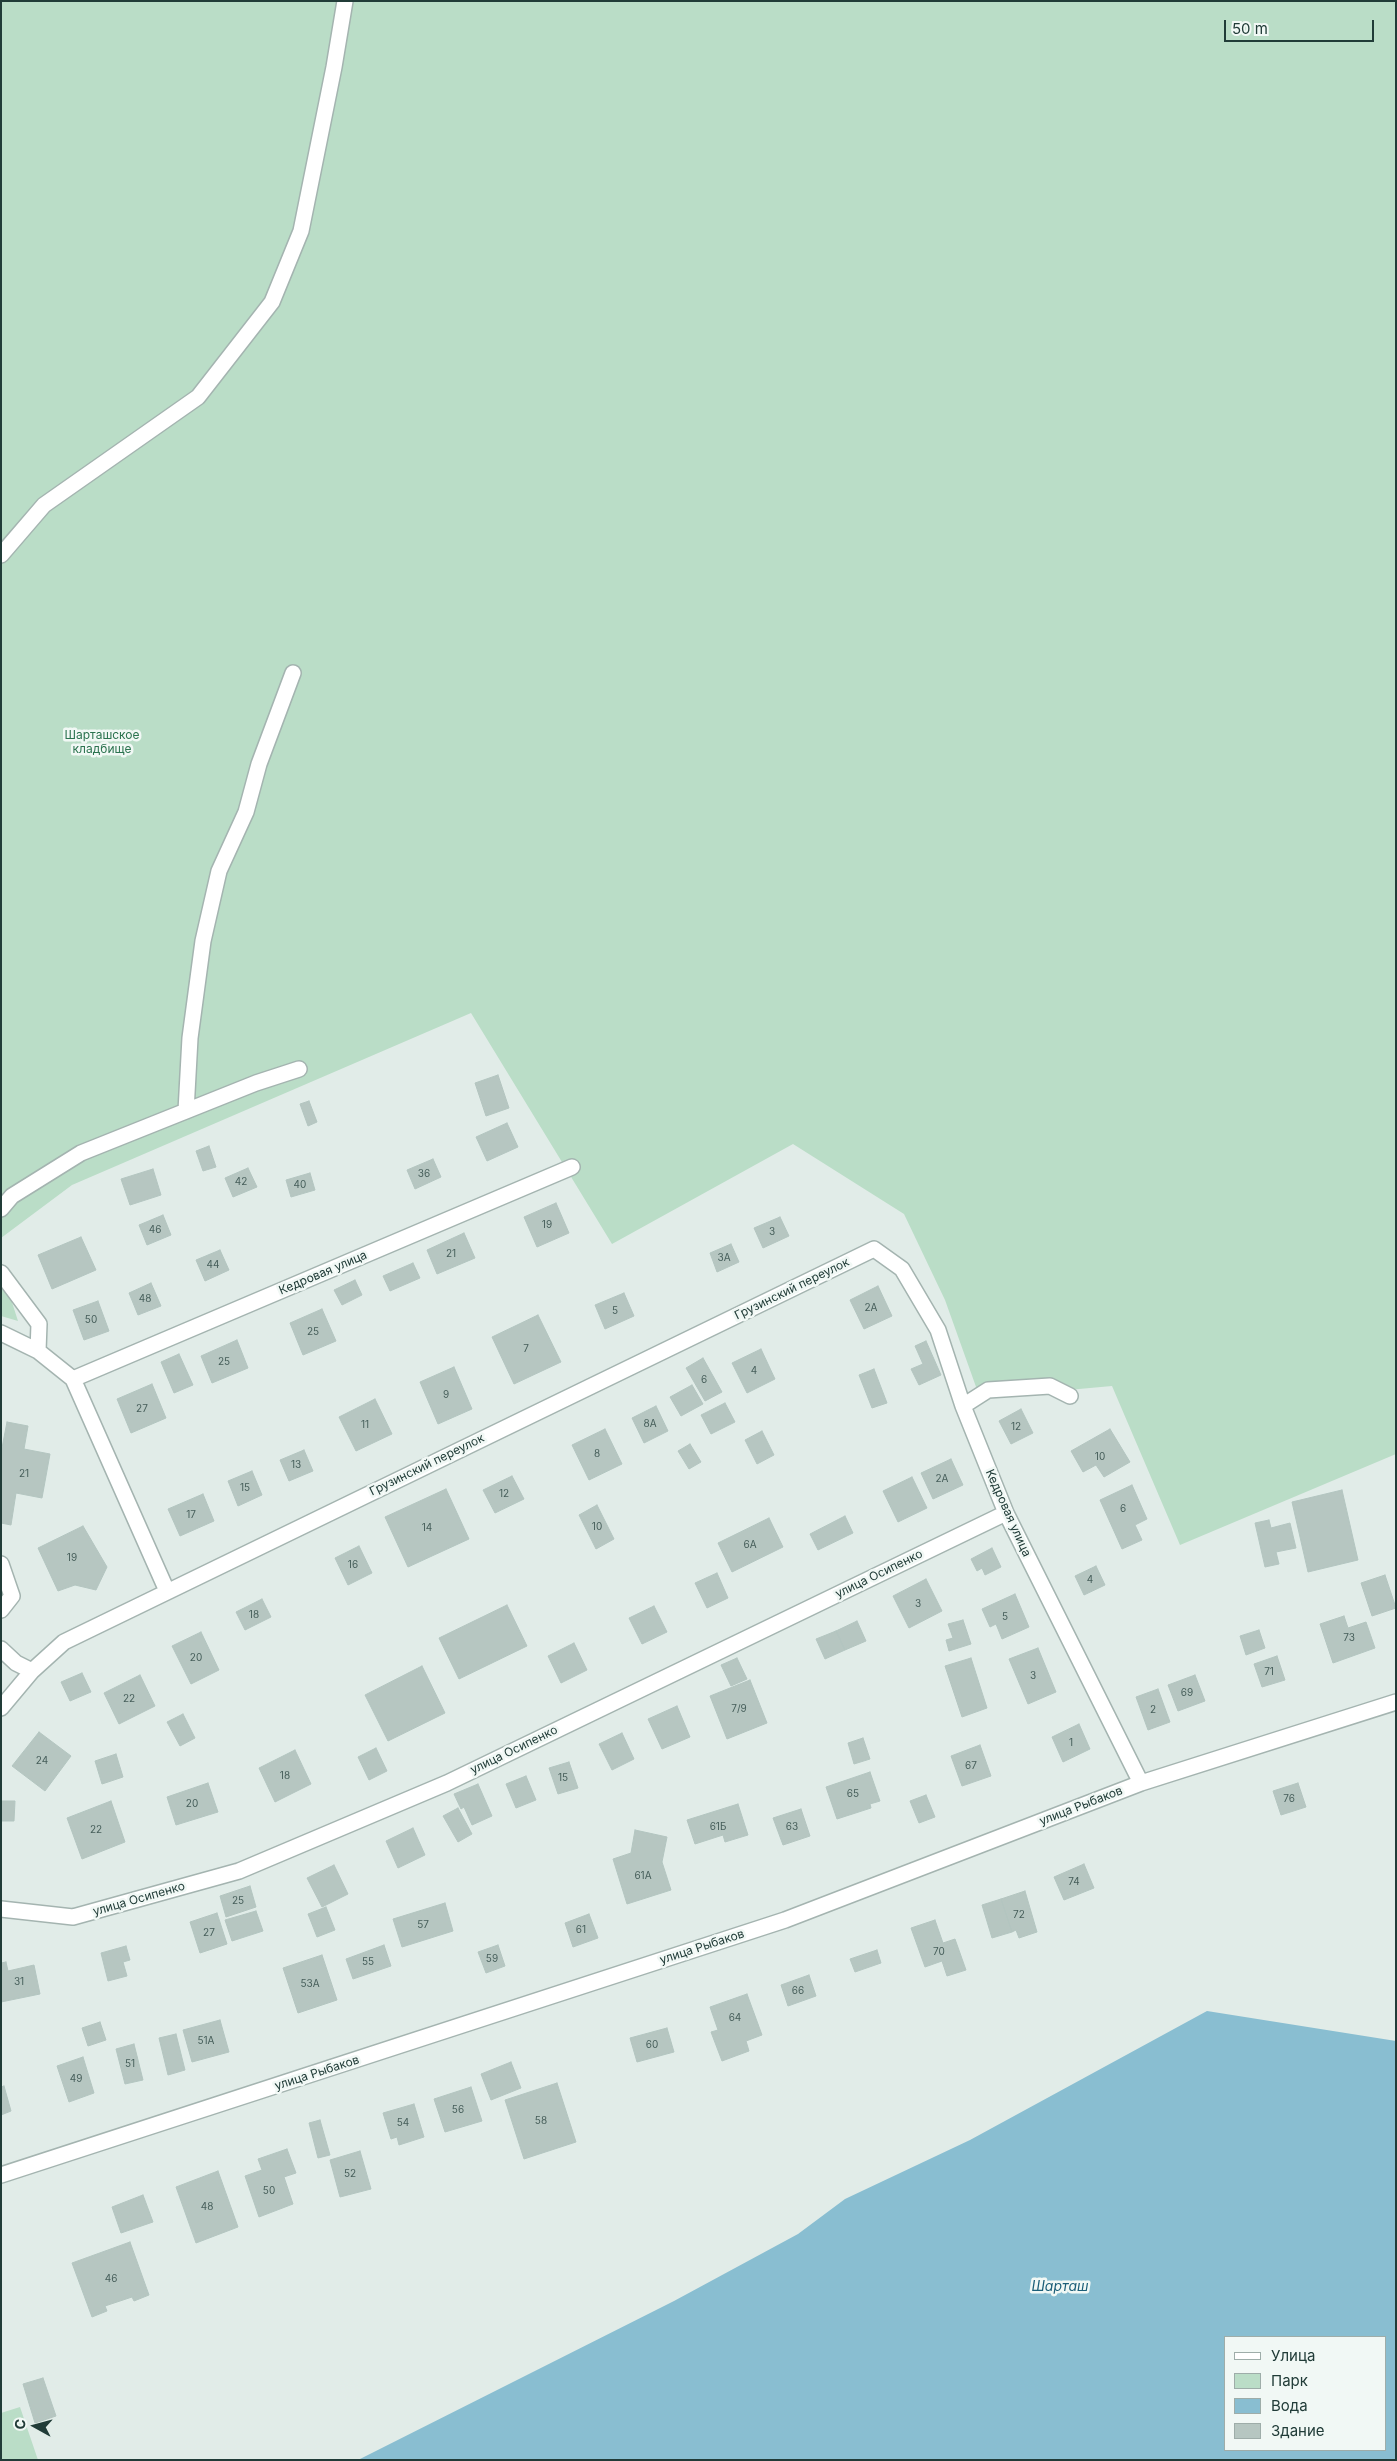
<!DOCTYPE html>
<meta charset="utf-8">
<style>
body{margin:0}
#map{position:relative;width:1397px;height:2461px;overflow:hidden;background:#e1ece8;font-family:Inter,sans-serif}
canvas{display:block}
.frame{position:absolute;inset:0;border:2px solid #213c38;pointer-events:none}
.legend{position:absolute;left:1224px;top:2336px;width:162px;height:115px;box-sizing:border-box;background:#f1f8f5;border:1px solid #9eada9;margin:0;padding:6px 9px;list-style:none;font-size:15px;color:#213c38}
.legend li{display:flex;align-items:center;gap:10px;height:25px}
.legend b{width:25px;border:1px solid #9eada9}
.north{position:absolute;left:10px;top:2401px;width:50px;height:50px;-webkit-text-stroke:4px #f1f8f5;paint-order:stroke;rotate:277deg;font-size:14px;font-weight:700;line-height:20px;text-align:center;color:#213c38}
.north::after{content:'';display:block;margin:auto;width:18px;height:22px;background:#213c38;clip-path:polygon(50% 0,100% 100%,50% 72%,0 100%)}
.scale{position:absolute;left:1224px;top:20px;width:150px;height:22px;box-sizing:border-box;border:2px solid #213c38;border-top:0;padding-left:6px;font-size:15px;line-height:18px;white-space:nowrap;color:#213c38;-webkit-text-stroke:4px #f1f8f5;paint-order:stroke}
</style>
<div id="map">
<canvas width="1397" height="2461"></canvas>
<div class="frame"></div>
<ul class="legend">
<li><b style="height:6px;background:#fff"></b>Улица</li>
<li><b style="height:14px;background:#baddc7"></b>Парк</li>
<li><b style="height:14px;background:#89bed1"></b>Вода</li>
<li><b style="height:14px;background:#b6c6c1"></b>Здание</li>
</ul>
<div class="north">С</div>
<div class="scale">50 m</div>
</div>
<script>
const c = document.querySelector('canvas').getContext('2d');
c.lineJoin = 'round';
function fill(path, color) { c.fillStyle = color; c.fill(path, 'evenodd'); }
const shape = rows => new Path2D(rows.map(r => 'M' + r).join(''));
function stroke(path, color, width, dash) { c.strokeStyle = color; c.lineWidth = width; c.lineCap = dash ? 'butt' : 'round'; c.setLineDash(dash || []); c.stroke(path); }
function write(font, color, halo, rows, align = 'center') {
  c.font = font + ' Inter,sans-serif'; c.lineWidth = 5; c.setLineDash([]); c.textBaseline = 'middle'; c.strokeStyle = halo; c.fillStyle = color; for (const [text, x, y, turn = 0] of rows) {
    c.save(); c.translate(x, y); c.rotate((+turn || 0) * Math.PI / 180); c.textAlign = isNaN(turn) ? turn : align; if (halo) c.strokeText(text, 0, 0); c.fillText(text, 0, 0); c.restore();
  }
}
fill(shape([
 [1,1,1396,1,1396,1454,1180,1545,1112,1386,980,1398,945,1300,904,1214,793,1144,612,1244,471,1013,72,1185,1,1238],
 [1,1268,18,1321,1,1316],
 [20,2407,38,2460,1,2460,1,2413]
]), '#baddc7');
fill(shape([
 [1207,2011,1396,2041,1396,2460,358,2460,674,2301,798,2234,845,2199,970,2140],
 [1226,2337,1386,2337,1386,2450,1226,2450]
]), '#89bed1');
const building = shape([
 [498,1075,509,1108,486,1116,475,1083,498,1075],
 [309,1101,317,1122,308,1126,300,1104,309,1101],
 [507,1123,518,1147,487,1161,476,1137,507,1123],
 [209,1146,216,1167,203,1171,196,1151,209,1146],
 [433,1159,441,1177,415,1189,407,1170,433,1159],
 [248,1168,257,1187,233,1197,225,1178,248,1168],
 [153,1169,161,1195,130,1205,121,1179,153,1169],
 [310,1173,315,1190,291,1197,286,1180,310,1173],
 [556,1203,569,1233,537,1247,524,1217,556,1203],
 [163,1215,171,1235,147,1245,139,1225,163,1215],
 [780,1217,789,1236,763,1248,754,1228,780,1217],
 [464,1233,475,1258,437,1274,427,1250,464,1233],
 [81,1237,96,1270,52,1289,38,1255,81,1237],
 [731,1244,739,1262,717,1272,710,1253,731,1244],
 [220,1250,229,1270,205,1281,196,1260,220,1250],
 [413,1263,420,1278,390,1291,383,1276,413,1263],
 [355,1280,362,1295,342,1305,334,1290,355,1280],
 [151,1283,161,1306,138,1315,129,1293,151,1283],
 [878,1286,892,1316,864,1329,850,1300,878,1286],
 [624,1293,634,1316,605,1329,595,1305,624,1293],
 [98,1301,109,1331,84,1340,73,1310,98,1301],
 [322,1309,336,1341,303,1355,290,1323,322,1309],
 [538,1315,561,1362,514,1384,492,1337,538,1315],
 [237,1340,248,1368,212,1383,201,1356,237,1340],
 [926,1341,941,1375,919,1385,911,1369,923,1364,915,1346,926,1341],
 [761,1349,775,1379,747,1393,732,1363,761,1349],
 [179,1354,193,1385,174,1393,161,1362,179,1354],
 [703,1358,722,1392,705,1401,686,1368,703,1358],
 [454,1367,472,1409,438,1424,420,1382,454,1367],
 [874,1369,887,1403,872,1408,859,1375,874,1369],
 [152,1384,166,1418,131,1433,117,1399,152,1384],
 [692,1385,703,1404,681,1416,670,1397,692,1385],
 [375,1399,392,1434,356,1451,339,1417,375,1399],
 [725,1403,735,1422,711,1434,701,1415,725,1403],
 [656,1406,668,1431,644,1443,632,1418,656,1406],
 [1021,1409,1033,1433,1011,1444,999,1421,1021,1409],
 [7,1422,28,1426,24,1449,50,1454,42,1498,16,1493,11,1525,1,1523,1,1453,7,1422],
 [605,1429,622,1464,589,1480,572,1445,605,1429],
 [1110,1429,1130,1462,1104,1477,1096,1465,1083,1472,1071,1451,1110,1429],
 [762,1431,774,1455,757,1464,745,1440,762,1431],
 [690,1444,701,1462,689,1469,678,1451,690,1444],
 [304,1450,313,1471,289,1481,280,1460,304,1450],
 [951,1459,963,1485,933,1499,921,1473,951,1459],
 [252,1471,262,1495,238,1506,228,1481,252,1471],
 [512,1476,524,1499,495,1513,483,1490,512,1476],
 [912,1477,927,1508,898,1522,883,1491,912,1477],
 [1132,1485,1147,1519,1135,1525,1142,1540,1122,1549,1100,1500,1132,1485],
 [446,1489,469,1539,408,1567,385,1517,446,1489],
 [1342,1490,1358,1560,1308,1572,1292,1502,1342,1490],
 [203,1494,214,1521,180,1536,168,1509,203,1494],
 [597,1505,614,1539,596,1549,579,1515,597,1505],
 [845,1516,853,1533,818,1550,810,1534,845,1516],
 [769,1518,783,1547,732,1572,718,1543,769,1518],
 [1269,1520,1271,1528,1290,1523,1296,1548,1276,1552,1279,1564,1265,1567,1255,1523,1269,1520],
 [83,1526,107,1567,96,1590,75,1585,58,1591,38,1548,83,1526],
 [359,1546,372,1573,348,1585,335,1558,359,1546],
 [992,1548,1001,1567,985,1575,982,1568,977,1571,971,1559,992,1548],
 [1096,1566,1105,1585,1084,1595,1075,1576,1096,1566],
 [717,1573,728,1598,707,1608,695,1583,717,1573],
 [1385,1575,1396,1608,1372,1616,1361,1583,1385,1575],
 [926,1579,942,1611,909,1628,893,1596,926,1579],
 [1015,1594,1029,1627,1002,1639,996,1624,990,1627,982,1609,1015,1594],
 [262,1599,271,1617,245,1630,236,1612,262,1599],
 [507,1605,527,1646,459,1679,439,1638,507,1605],
 [654,1606,667,1632,642,1644,629,1618,654,1606],
 [1344,1616,1348,1628,1366,1622,1375,1648,1333,1663,1320,1624,1344,1616],
 [963,1620,971,1644,949,1651,946,1640,953,1638,948,1624,963,1620],
 [857,1621,866,1641,845,1650,836,1631,857,1621],
 [1259,1630,1265,1648,1246,1655,1240,1636,1259,1630],
 [836,1631,845,1650,825,1659,816,1639,836,1631],
 [201,1632,219,1670,191,1684,172,1646,201,1632],
 [574,1643,587,1670,561,1683,548,1656,574,1643],
 [1038,1648,1056,1692,1028,1704,1009,1659,1038,1648],
 [1277,1656,1285,1680,1262,1687,1254,1664,1277,1656],
 [737,1658,747,1679,731,1686,721,1665,737,1658],
 [971,1658,987,1708,962,1717,945,1666,971,1658],
 [422,1666,445,1713,388,1741,365,1695,422,1666],
 [82,1673,91,1692,70,1701,61,1682,82,1673],
 [140,1675,155,1706,119,1724,104,1693,140,1675],
 [1195,1675,1205,1701,1178,1711,1168,1685,1195,1675],
 [750,1680,767,1723,727,1739,710,1696,750,1680],
 [1158,1689,1170,1722,1148,1730,1136,1697,1158,1689],
 [677,1706,690,1737,662,1749,648,1719,677,1706],
 [183,1714,195,1738,180,1746,167,1722,183,1714],
 [1079,1724,1090,1749,1063,1762,1052,1737,1079,1724],
 [39,1732,71,1756,45,1791,12,1766,39,1732],
 [622,1733,634,1759,612,1770,599,1744,622,1733],
 [863,1738,870,1759,854,1764,848,1743,863,1738],
 [980,1745,991,1776,962,1786,951,1756,980,1745],
 [376,1748,387,1771,369,1780,358,1757,376,1748],
 [295,1750,311,1784,275,1802,259,1768,295,1750],
 [116,1754,123,1777,102,1784,95,1761,116,1754],
 [569,1762,578,1788,558,1794,549,1768,569,1762],
 [870,1772,880,1801,870,1804,871,1808,837,1819,826,1787,870,1772],
 [526,1776,536,1800,516,1808,506,1784,526,1776],
 [208,1783,218,1812,176,1825,167,1797,208,1783],
 [1298,1783,1306,1807,1281,1815,1273,1791,1298,1783],
 [478,1784,492,1816,472,1825,464,1807,461,1809,454,1794,478,1784],
 [926,1795,935,1817,919,1823,910,1801,926,1795],
 [1,1801,15,1801,14,1821,1,1821,1,1801],
 [111,1801,125,1842,82,1859,67,1818,111,1801],
 [738,1804,748,1835,725,1842,723,1835,695,1844,687,1820,738,1804],
 [458,1808,472,1834,458,1842,443,1816,458,1808],
 [801,1809,810,1836,783,1845,773,1818,801,1809],
 [413,1828,425,1855,398,1868,386,1841,413,1828],
 [635,1830,667,1837,662,1862,671,1890,627,1904,613,1859,631,1853,635,1830],
 [1084,1864,1094,1888,1064,1900,1054,1877,1084,1864],
 [334,1865,348,1894,322,1907,307,1878,334,1865],
 [250,1886,256,1907,226,1917,220,1896,250,1886],
 [1025,1891,1037,1932,1019,1938,1016,1930,1012,1932,1001,1899,1025,1891],
 [1001,1899,1012,1932,992,1938,982,1905,1001,1899],
 [445,1903,453,1931,402,1947,393,1919,445,1903],
 [326,1907,335,1930,317,1937,308,1914,326,1907],
 [256,1911,263,1931,232,1941,225,1920,256,1911],
 [217,1913,227,1944,200,1953,190,1922,217,1913],
 [589,1914,598,1938,573,1947,565,1923,589,1914],
 [935,1920,943,1943,955,1939,966,1970,947,1976,942,1961,925,1967,911,1928,935,1920],
 [384,1945,391,1966,353,1979,346,1959,384,1945],
 [498,1945,505,1966,486,1973,478,1952,498,1945],
 [126,1946,130,1960,123,1962,127,1976,108,1981,101,1953,126,1946],
 [877,1950,881,1963,855,1972,850,1959,877,1950],
 [322,1955,337,2000,298,2013,283,1968,322,1955],
 [6,1962,8,1971,34,1965,40,1994,1,2002,1,1963,6,1962],
 [809,1975,816,1996,788,2006,781,1985,809,1975],
 [747,1994,762,2035,746,2041,749,2051,722,2061,711,2032,718,2030,710,2007,747,1994],
 [220,2020,229,2052,192,2062,183,2030,220,2020],
 [100,2022,106,2040,88,2046,82,2028,100,2022],
 [667,2028,674,2052,637,2062,630,2038,667,2028],
 [176,2034,185,2070,168,2075,159,2038,176,2034],
 [134,2044,143,2080,125,2084,116,2049,134,2044],
 [83,2057,94,2093,69,2102,57,2066,83,2057],
 [511,2062,521,2088,491,2100,481,2074,511,2062],
 [557,2083,576,2142,524,2159,505,2100,557,2083],
 [4,2086,11,2111,1,2115,1,2087,4,2086],
 [471,2087,482,2121,445,2132,434,2099,471,2087],
 [414,2104,424,2137,399,2145,397,2137,391,2139,383,2113,414,2104],
 [320,2120,330,2155,318,2158,309,2123,320,2120],
 [287,2149,296,2173,284,2177,293,2204,259,2217,245,2176,262,2170,258,2159,287,2149],
 [360,2151,371,2189,340,2197,330,2160,360,2151],
 [218,2171,238,2227,196,2243,176,2187,218,2171],
 [143,2195,153,2222,121,2233,112,2207,143,2195],
 [130,2242,149,2295,134,2301,132,2297,105,2306,107,2311,92,2317,72,2263,130,2242],
 [43,2378,56,2416,35,2423,23,2384,43,2378]
]);
fill(building, '#b6c6c1');
stroke(building, '#b3c5c0', 1);
const minor = shape([
 [1,555,44,505,198,397,272,302,301,231,334,67,345,1],
 [186,1111,190,1038,203,941,219,871,246,812,259,764,293,673],
 [1,1209,12,1196,81,1153,256,1083,299,1069],
 [1,1273,39,1324,38,1351],
 [1,1333,38,1351,73,1379,167,1591],
 [73,1379,572,1167],
 [963,1406,988,1390,1050,1386,1070,1396],
 [1,1564,12,1596,1,1610],
 [1,1649,16,1663,32,1671],
 [1,1708,32,1671,64,1642,874,1249,902,1269,938,1330,963,1406,1006,1513,1141,1783],
 [1,1909,73,1917,239,1871,447,1783,1006,1513],
 [1,2175,785,1920,1141,1783,1396,1702]
]);
stroke(minor, '#a4b4b0', 18);
stroke(minor, '#fff', 15);
write('10px', '#465e5a', null, [
 ["36",424,1174],
 ["42",241,1182],
 ["40",300,1185],
 ["19",547,1225],
 ["46",155,1230],
 ["3",772,1232],
 ["21",451,1254],
 ["3А",724,1258],
 ["44",213,1265],
 ["48",145,1299],
 ["2А",871,1308],
 ["5",615,1311],
 ["50",91,1320],
 ["25",313,1332],
 ["7",526,1349],
 ["25",224,1362],
 ["4",754,1371],
 ["6",704,1380],
 ["9",446,1395],
 ["27",142,1409],
 ["8А",650,1424],
 ["11",365,1425],
 ["12",1016,1427],
 ["8",597,1454],
 ["10",1100,1457],
 ["13",296,1465],
 ["21",24,1474],
 ["2А",942,1479],
 ["15",245,1488],
 ["12",504,1494],
 ["6",1123,1509],
 ["17",191,1515],
 ["10",597,1527],
 ["14",427,1528],
 ["6А",750,1545],
 ["19",72,1558],
 ["16",353,1565],
 ["4",1090,1580],
 ["3",918,1604],
 ["18",254,1615],
 ["5",1005,1617],
 ["73",1349,1638],
 ["20",196,1658],
 ["71",1269,1672],
 ["3",1033,1676],
 ["69",1187,1693],
 ["22",129,1699],
 ["7/9",739,1709],
 ["2",1153,1710],
 ["1",1071,1743],
 ["24",42,1761],
 ["67",971,1766],
 ["18",285,1776],
 ["15",563,1778],
 ["65",853,1794],
 ["76",1289,1799],
 ["20",192,1804],
 ["61Б",718,1827],
 ["63",792,1827],
 ["22",96,1830],
 ["61А",643,1876],
 ["74",1074,1882],
 ["25",238,1901],
 ["72",1019,1915],
 ["57",423,1925],
 ["61",581,1930],
 ["27",209,1933],
 ["70",939,1952],
 ["59",492,1959],
 ["55",368,1962],
 ["31",19,1982],
 ["53А",310,1984],
 ["66",798,1991],
 ["64",735,2018],
 ["51А",206,2041],
 ["60",652,2045],
 ["51",130,2064],
 ["49",76,2079],
 ["56",458,2110],
 ["58",541,2121],
 ["54",403,2123],
 ["52",350,2174],
 ["50",269,2191],
 ["48",207,2207],
 ["46",111,2279]
]);
write('12px', '#2b734f', '#f1f8f5', [
 ["Шарташское",102,735],
 ["кладбище",102,749]
]);
write('12px', '#213c38', '#f1f8f5', [
 ["Кедровая улица",323,1273,-23],
 ["Грузинский переулок",792,1289,-26],
 ["Грузинский переулок",427,1465,-26],
 ["Кедровая улица",1008,1513,66],
 ["улица Осипенко",879,1574,-26],
 ["улица Осипенко",514,1750,-26],
 ["улица Рыбаков",1081,1806,-21],
 ["улица Осипенко",139,1899,-16],
 ["улица Рыбаков",702,1947,-18],
 ["улица Рыбаков",317,2073,-18]
]);
write('italic 14px', '#1b5e78', '#f1f8f5', [
 ["Шарташ",1060,2287]
]);
</script>
